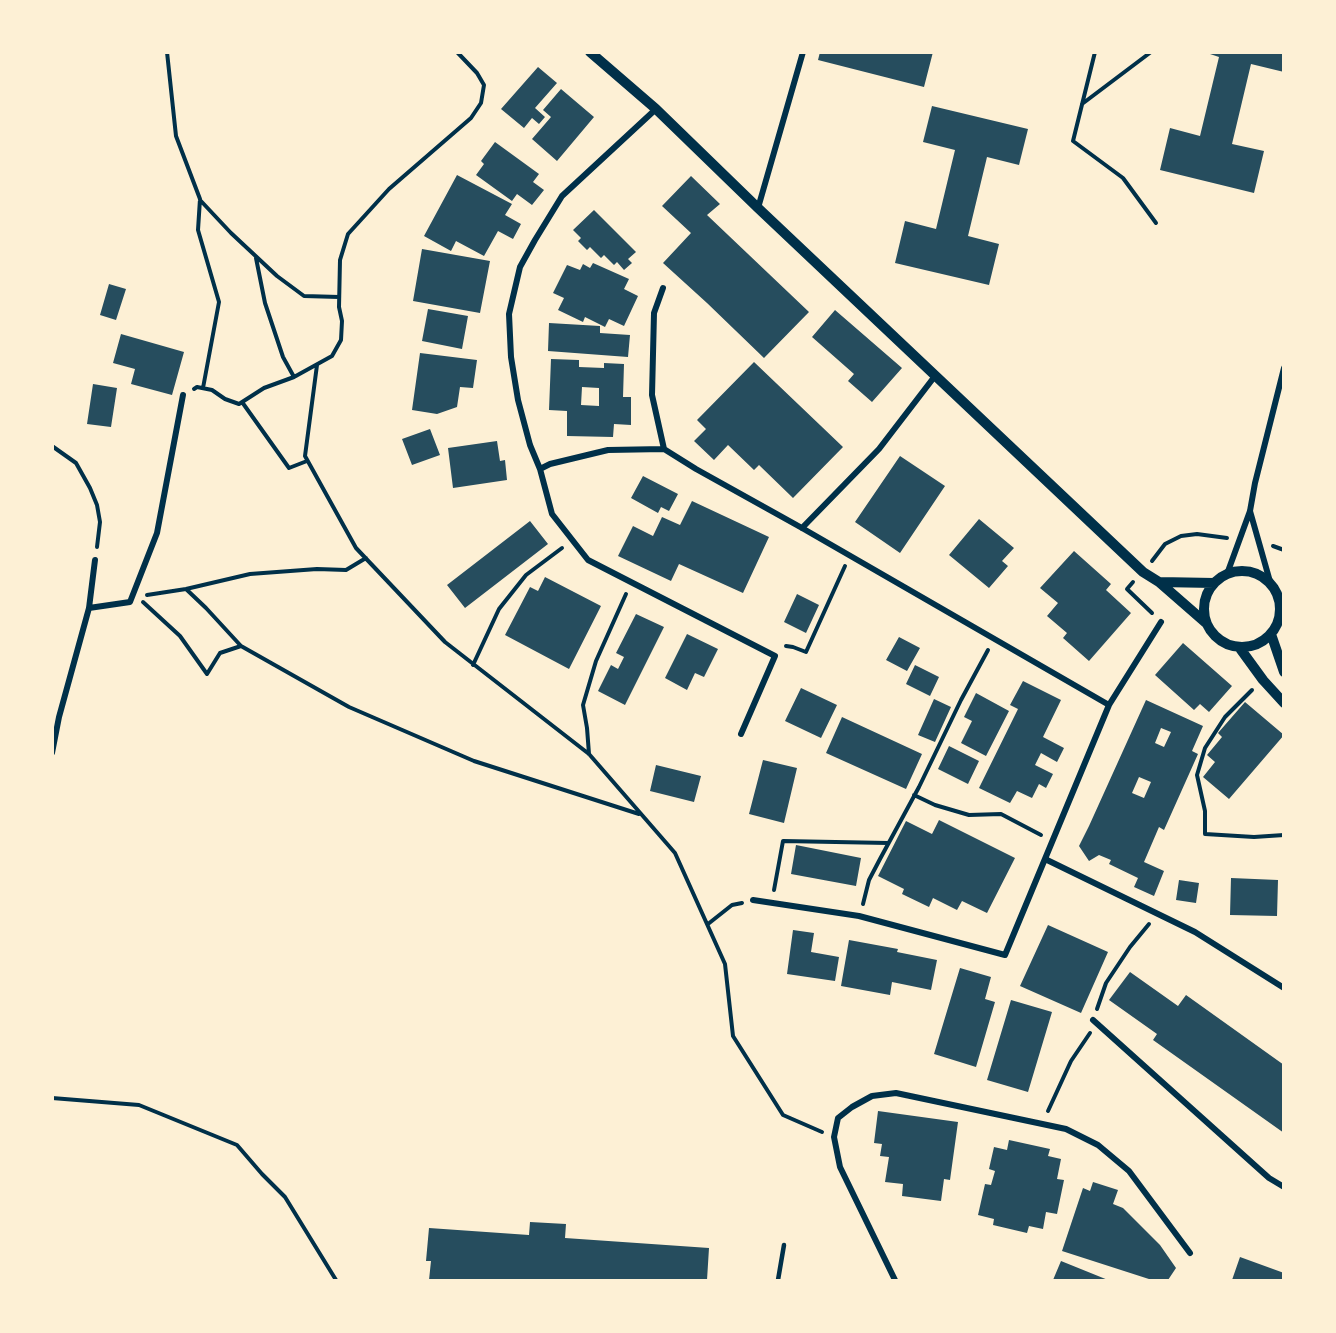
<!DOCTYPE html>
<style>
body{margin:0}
#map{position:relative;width:1336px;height:1333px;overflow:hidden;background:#fdf0d5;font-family:Commissioner,sans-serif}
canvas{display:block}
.frame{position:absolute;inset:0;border:54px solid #fdf0d5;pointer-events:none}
</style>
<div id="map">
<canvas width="1336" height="1333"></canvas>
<div class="frame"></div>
</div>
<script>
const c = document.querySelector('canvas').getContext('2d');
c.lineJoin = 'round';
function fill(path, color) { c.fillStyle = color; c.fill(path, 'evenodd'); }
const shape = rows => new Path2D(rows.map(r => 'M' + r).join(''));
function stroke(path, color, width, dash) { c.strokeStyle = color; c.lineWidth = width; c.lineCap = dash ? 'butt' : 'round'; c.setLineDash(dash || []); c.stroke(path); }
fill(shape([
 [820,52,933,52,924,87,818,60],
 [1204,52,1284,52,1284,72,1251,64,1232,144,1264,151,1254,193,1160,170,1170,128,1200,136,1219,57],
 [538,67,557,83,535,108,545,117,539,124,532,118,524,128,501,109],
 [561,89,594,117,557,161,532,139,551,117,543,110],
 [932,106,1028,129,1019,165,987,157,968,236,999,244,989,285,895,263,905,221,936,229,955,150,923,142],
 [495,142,539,174,533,182,544,190,532,205,517,194,512,201,476,175,484,164,481,161],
 [457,175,512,204,505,215,521,224,513,239,498,231,484,256,456,241,451,251,424,236],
 [691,176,720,204,707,215,809,312,764,358,707,303,663,263,691,233,662,206],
 [594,210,636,252,628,259,632,263,624,270,617,262,614,265,604,255,601,258,590,247,587,250,578,241,581,238,573,230],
 [422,249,490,261,480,313,413,301],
 [593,263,629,279,624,289,638,296,624,326,609,319,605,327,585,317,583,322,558,310,564,298,553,293,567,265,580,270,583,264,590,268],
 [109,284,126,289,116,320,100,315],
 [428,309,468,316,462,349,422,341],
 [835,310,902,368,872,402,848,381,854,374,812,337],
 [549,323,600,326,600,333,630,335,628,357,548,351],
 [121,334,184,352,172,395,131,384,135,369,113,363],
 [420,353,477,360,473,388,460,387,457,407,437,414,412,410],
 [551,359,579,360,579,367,604,368,604,363,624,364,623,397,631,397,631,425,614,424,613,437,567,436,567,411,549,410],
 [582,387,599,388,599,406,581,405],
 [754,362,843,447,793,498,759,465,754,470,728,445,714,460,694,441,706,429,697,420],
 [93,384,117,388,111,427,87,424],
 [430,429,440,455,412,465,402,439],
 [497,441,500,461,505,460,507,480,453,488,448,448],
 [900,456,945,486,900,553,855,522],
 [643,476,678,494,669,511,661,507,658,513,631,498],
 [692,501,769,537,743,593,679,564,671,581,618,556,633,526,653,536,662,517,680,525],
 [979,519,1014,548,1002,561,1008,566,989,588,949,555],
 [530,521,548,544,465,608,447,585],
 [1074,551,1111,584,1106,590,1131,613,1089,661,1063,638,1067,633,1047,616,1058,603,1040,588],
 [545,577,601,606,569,669,505,635,530,587,538,591],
 [797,594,819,605,806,633,784,622],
 [636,614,664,627,625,705,598,691,611,665,618,669,624,657,616,653],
 [687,634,718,649,704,677,695,673,687,690,665,678],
 [899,637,920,648,907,671,886,660],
 [1183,643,1232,686,1209,712,1200,704,1194,710,1155,675],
 [915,665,939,677,930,696,906,684],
 [1023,681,1061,700,1043,737,1064,748,1057,762,1041,753,1035,765,1053,774,1046,788,1039,784,1032,798,1017,791,1010,803,979,788,1018,709,1010,705],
 [801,688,837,705,821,738,785,721],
 [976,693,1009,711,986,756,961,743,972,721,964,717],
 [934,699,951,707,935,742,918,735],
 [1146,700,1203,726,1192,751,1198,754,1164,830,1159,827,1144,862,1164,871,1154,896,1134,887,1138,878,1109,864,1111,860,1099,855,1089,861,1079,846,1089,826],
 [1161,728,1171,732,1164,747,1155,743],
 [1139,777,1151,782,1144,798,1132,793],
 [1245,702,1284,735,1229,799,1203,777,1215,762,1207,755,1222,737,1218,733],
 [842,717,922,754,906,789,826,753],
 [949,746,979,761,968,784,938,769],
 [763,760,797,768,784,823,749,814],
 [656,765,701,776,694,802,650,791],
 [939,820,1015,858,987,913,962,901,957,910,933,898,929,907,902,894,904,889,878,876,906,821,932,834],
 [796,845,861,858,856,886,791,874],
 [1231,878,1278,880,1277,916,1230,915],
 [1179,880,1199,883,1196,903,1176,900],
 [1048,925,1108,952,1081,1013,1020,986],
 [793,930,814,933,811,952,839,957,835,981,787,974],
 [849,940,898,949,897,952,937,960,931,990,892,982,890,995,841,986],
 [960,968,991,977,985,999,995,1002,976,1067,934,1054],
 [1130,972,1178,1006,1186,995,1284,1065,1284,1133,1153,1040,1157,1034,1109,1000],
 [1011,1000,1052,1012,1028,1092,987,1080],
 [878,1111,958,1122,950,1180,944,1179,941,1201,902,1196,903,1184,885,1182,889,1157,880,1156,882,1144,874,1143],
 [1009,1140,1050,1149,1048,1156,1061,1159,1057,1179,1064,1180,1057,1214,1046,1212,1043,1229,1029,1226,1027,1233,993,1225,994,1219,978,1215,985,1184,991,1185,995,1171,989,1169,994,1147,1007,1150],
 [1093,1182,1118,1190,1113,1204,1123,1208,1160,1245,1176,1268,1168,1280,1152,1280,1062,1251,1083,1188,1090,1191],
 [530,1222,566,1224,565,1238,709,1248,707,1280,429,1280,431,1261,426,1261,429,1228,529,1235],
 [1240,1257,1284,1273,1284,1280,1232,1280],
 [1061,1261,1108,1280,1053,1280]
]), '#264d5e');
stroke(shape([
 [167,52,176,136,200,199,198,230,219,302,203,388],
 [1095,52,1073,141,1123,178,1156,223],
 [1082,104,1151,52],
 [200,200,231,233,277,276,304,296,339,297],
 [256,258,265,303,283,357,294,377],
 [317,365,305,456,356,548,445,642,589,754,675,853,725,964,733,1036,783,1115,822,1132],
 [194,389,197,387,212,390,225,399,239,404,264,388,294,377,332,356,341,340,342,321,339,307,340,260,348,234,389,189,471,118,481,103,484,85,477,73,457,52],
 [242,402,289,468,307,461],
 [52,446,76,463,90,488,97,505,100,522,97,547],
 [1273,546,1284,550],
 [1152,561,1165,544,1181,536,1197,534,1227,538],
 [1133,582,1127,589,1152,613],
 [186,589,206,608,241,646],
 [147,595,186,589,250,574,317,569,346,570,366,558],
 [143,602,180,636,207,674,220,653,241,646,349,707,474,761,639,814],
 [786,646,793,647,806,652,845,566],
 [473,665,499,609,526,575,562,548],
 [1252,690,1225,717,1205,748,1197,775,1205,811,1205,834,1254,837,1284,835],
 [589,754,587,728,583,705,596,661,626,594],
 [914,795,935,805,969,815,1001,814,1041,835],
 [774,890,783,841,888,843],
 [863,904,869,880,880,859,919,787,961,700,988,650],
 [708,924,732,905,742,903],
 [1097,1009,1106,983,1130,947,1149,924],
 [52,1098,139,1105,237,1145,262,1174,285,1197,336,1280],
 [1048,1111,1071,1061,1090,1033]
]), '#003049', 4);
stroke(shape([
 [778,1280,784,1245]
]), '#003049', 4.5);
stroke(shape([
 [656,109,562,196,535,240,520,267,509,314,511,357,518,400,530,445,540,469,552,514,588,560,775,656,741,734],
 [758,208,803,52],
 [663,288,654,313,652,395,664,449],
 [540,469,550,464,608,450,664,449,696,469,802,528,1109,705],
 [1250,511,1271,585],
 [802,528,879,449,935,376],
 [1227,574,1250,511,1255,483,1284,368],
 [89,608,130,602,157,533,183,395],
 [52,753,59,717,89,608,95,560],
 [1045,859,1195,932,1284,988],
 [753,900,859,916,1005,955,1109,705,1161,622],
 [1093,1020,1269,1178,1284,1187],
 [895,1280,840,1167,834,1137,838,1118,852,1107,872,1096,896,1093,1066,1129,1098,1145,1129,1171,1190,1253]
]), '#003049', 6);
stroke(shape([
 [590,52,656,109,758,208,1143,572,1159,582,1206,623],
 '1204 609a38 38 0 1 1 76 0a38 38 0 1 1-76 0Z',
 [1159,582,1214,583],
 [1271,634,1284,672],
 [1239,647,1263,680,1284,703]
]), '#003049', 10);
</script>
